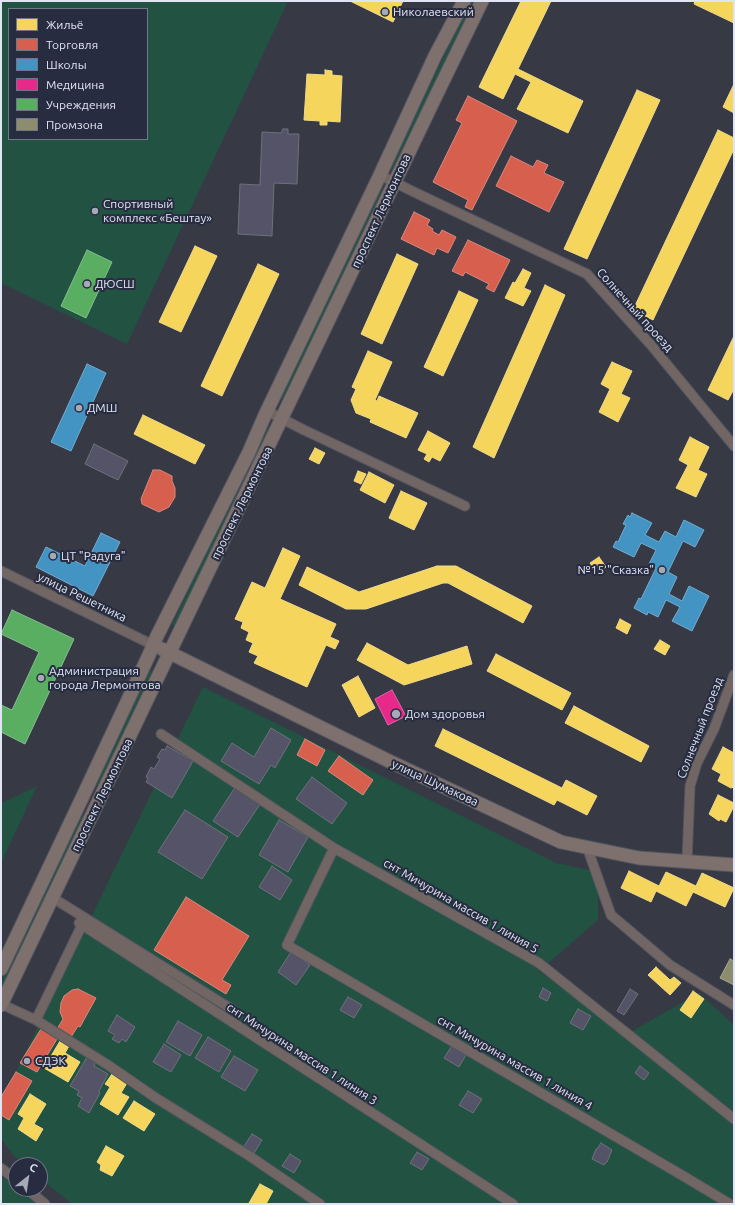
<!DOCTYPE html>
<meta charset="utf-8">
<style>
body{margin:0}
#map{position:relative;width:735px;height:1205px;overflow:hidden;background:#373a45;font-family:Ubuntu,sans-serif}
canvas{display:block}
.frame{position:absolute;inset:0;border:2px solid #e1e5f3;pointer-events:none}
.legend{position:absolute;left:8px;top:8px;width:140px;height:132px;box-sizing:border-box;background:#272c40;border:1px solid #717688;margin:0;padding:5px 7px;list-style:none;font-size:12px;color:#e1e5f3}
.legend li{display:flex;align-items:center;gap:8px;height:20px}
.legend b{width:20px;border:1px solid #717688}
.north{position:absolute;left:8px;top:1157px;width:40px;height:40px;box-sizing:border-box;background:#272c40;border:1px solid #717688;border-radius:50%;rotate:30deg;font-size:11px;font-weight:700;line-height:16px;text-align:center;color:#e1e5f3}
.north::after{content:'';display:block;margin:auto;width:14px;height:18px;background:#a6a9b6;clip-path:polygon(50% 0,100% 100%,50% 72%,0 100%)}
</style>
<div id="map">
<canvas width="735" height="1205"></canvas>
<div class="frame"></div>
<ul class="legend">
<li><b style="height:11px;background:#f6d55c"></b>Жильё</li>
<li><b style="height:11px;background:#d6604d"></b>Торговля</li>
<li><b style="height:11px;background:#4393c3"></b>Школы</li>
<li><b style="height:11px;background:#e7298a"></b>Медицина</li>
<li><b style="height:11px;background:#5aae61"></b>Учреждения</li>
<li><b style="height:11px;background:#8c8c6e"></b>Промзона</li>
</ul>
<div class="north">С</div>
</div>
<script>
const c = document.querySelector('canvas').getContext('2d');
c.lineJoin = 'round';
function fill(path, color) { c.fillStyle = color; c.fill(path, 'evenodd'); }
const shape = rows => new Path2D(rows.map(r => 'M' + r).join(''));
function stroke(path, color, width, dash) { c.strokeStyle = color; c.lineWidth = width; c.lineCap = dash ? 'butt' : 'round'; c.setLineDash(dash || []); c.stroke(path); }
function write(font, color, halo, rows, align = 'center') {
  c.font = font + ' Ubuntu,sans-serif'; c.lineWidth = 4; c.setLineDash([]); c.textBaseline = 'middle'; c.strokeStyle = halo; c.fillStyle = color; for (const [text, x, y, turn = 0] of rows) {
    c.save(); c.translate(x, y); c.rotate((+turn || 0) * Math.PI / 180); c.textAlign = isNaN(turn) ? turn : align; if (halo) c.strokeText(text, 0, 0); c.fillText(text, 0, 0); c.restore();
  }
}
fill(shape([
 [1,1,288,1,127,344,1,283],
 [9,9,147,9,147,139,9,139],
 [471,1,475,1,392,170,389,169],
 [380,189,383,191,284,399,280,398],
 [266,427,269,429,176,627,172,625],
 [150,671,154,672,99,787,95,785],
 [203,687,556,863,598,872,598,920,539,971,629,1033,699,993,734,1025,734,1204,72,1204,40,1178,40,1165,25,1165,15,1157,1,1139,1,1104,7,1090],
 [37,786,1,863,1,801,4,802],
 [81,814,85,816,1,993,1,983],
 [1,1176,16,1187,16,1189,19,1189,37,1204,1,1204]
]), '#215242');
const homes = shape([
 [350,1,403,1,393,22,350,1],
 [521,1,551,1,518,69,583,101,568,133,517,109,531,82,515,74,503,99,479,87,521,1],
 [695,1,734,1,734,23,694,4,695,1],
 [325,70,332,71,332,75,342,76,340,122,327,121,327,125,320,125,320,121,304,120,307,74,325,75,325,70],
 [734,84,734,113,723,107,734,84],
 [637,90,660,100,587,259,564,249,637,90],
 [718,130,734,138,734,149,653,320,633,310,718,130],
 [195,246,217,256,181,332,159,322,195,246],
 [397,254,418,264,382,344,361,334,397,254],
 [258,264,279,274,222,396,201,386,258,264],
 [523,269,531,273,524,288,531,291,523,306,505,298,513,282,515,283,523,269],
 [545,285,565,295,494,458,473,447,545,285],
 [459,291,478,300,443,376,424,367,459,291],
 [734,336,734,389,728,400,708,390,734,336],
 [368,351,392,362,375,400,377,401,379,396,418,413,406,438,370,422,371,419,356,413,351,400,356,389,352,387,368,351],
 [612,362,632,371,621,394,630,398,618,422,599,412,610,389,601,384,612,362],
 [143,415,205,445,195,464,134,434,143,415],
 [428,431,450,443,440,461,432,457,429,462,424,459,427,454,418,450,428,431],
 [690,437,709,447,698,470,707,474,696,497,676,488,688,465,679,460,690,437],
 [315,448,325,453,319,464,309,459,315,448],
 [358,471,366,474,361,484,354,481,358,471],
 [369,472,394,485,385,503,360,490,369,472],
 [401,491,427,503,414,530,389,518,401,491],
 [283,548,300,556,280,599,336,624,330,637,339,641,335,649,326,645,307,687,254,663,258,656,249,652,253,643,246,640,249,632,241,628,243,622,235,619,252,582,265,588,283,548],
 [599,557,606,567,596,573,590,563,599,557],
 [437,566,456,566,532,606,523,623,448,583,443,583,366,609,346,609,299,585,307,567,359,592,437,566],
 [620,619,631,625,627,634,616,628,620,619],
 [660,640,670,646,665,655,654,649,660,640],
 [367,643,408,665,467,646,472,664,404,685,357,660,367,643],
 [496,654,571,693,562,710,487,671,496,654],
 [358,676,375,708,359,717,342,685,358,676],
 [574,706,649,746,641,762,565,723,574,706],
 [443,729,562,788,566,780,597,796,587,815,557,800,554,805,435,746,443,729],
 [723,747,734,753,734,787,731,788,718,781,721,774,712,769,723,747],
 [718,795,734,803,734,806,726,822,720,819,719,821,709,814,718,795],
 [629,871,659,886,666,872,696,886,702,873,734,888,725,907,693,892,686,906,656,891,651,902,621,888,629,871],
 [656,967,670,980,674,977,681,983,670,995,648,975,656,967],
 [693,991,704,999,691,1018,680,1010,693,991],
 [60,1041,69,1046,65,1053,80,1062,68,1082,44,1068,60,1041],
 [112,1074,127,1083,121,1093,129,1097,118,1115,100,1104,110,1087,105,1084,112,1074],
 [30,1094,46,1104,34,1124,43,1129,36,1141,18,1129,24,1118,18,1114,30,1094],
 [134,1101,155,1114,144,1131,123,1118,134,1101],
 [106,1146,124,1156,112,1176,100,1170,101,1165,97,1162,106,1146],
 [260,1184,273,1191,266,1204,250,1204,249,1203,260,1184]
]);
fill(homes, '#f6d55c');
stroke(homes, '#f0da89', 1);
const shops = shape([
 [468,96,517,121,472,210,465,207,468,200,433,182,462,123,456,120,468,96],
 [511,156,533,167,537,160,548,165,544,173,564,182,549,212,496,186,511,156],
 [414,212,430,220,427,225,433,229,432,231,439,235,442,230,456,237,448,253,437,248,434,255,401,239,414,212],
 [468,240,510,260,494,292,486,288,489,284,465,272,463,276,452,271,468,240],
 [153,470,160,470,172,476,172,481,175,488,175,497,169,507,159,512,142,504,141,499,153,470],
 [305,739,325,750,317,766,297,755,305,739],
 [339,756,373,780,363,795,328,771,339,756],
 [186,897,249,936,222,980,231,985,226,994,154,950,186,897],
 [78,989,96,998,80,1027,78,1026,71,1037,57,1029,63,1019,60,1012,61,1003,64,996,72,990,78,989],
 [41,1029,57,1039,37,1072,20,1063,41,1029],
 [16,1072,32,1081,9,1120,1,1115,1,1097,16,1072]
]);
fill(shops, '#d6604d');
stroke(shops, '#d9887f', 1);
const schools = shape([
 [87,364,106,373,71,451,51,442,87,364],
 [632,513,652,523,645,535,659,542,665,531,676,537,684,520,704,530,695,547,683,541,668,572,677,577,669,594,682,601,689,586,709,596,692,631,672,621,680,607,666,600,658,617,648,612,647,615,634,608,639,598,641,599,656,568,649,564,656,550,641,543,634,557,613,547,616,541,618,542,626,525,623,524,628,515,630,517,632,513],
 [101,533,120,542,93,596,36,567,46,547,85,566,101,533]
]);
fill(schools, '#4393c3');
stroke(schools, '#72acd1', 1);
const health = shape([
 [392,690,406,716,388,725,375,699,392,690]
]);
fill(health, '#e7298a');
stroke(health, '#e561aa', 1);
const public = shape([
 [87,250,112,262,86,318,61,306,87,250],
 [12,610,74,639,25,744,1,732,1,705,12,710,39,652,1,634,12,610]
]);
fill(public, '#5aae61');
stroke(public, '#82be8d', 1);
const industry = shape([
 [730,959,734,961,734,985,720,978,730,959]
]);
fill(industry, '#8c8c6e');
stroke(industry, '#a6a796', 1);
const building = shape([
 [283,129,288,129,288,134,299,134,297,184,274,183,272,236,238,234,240,184,260,185,262,132,281,133,283,129],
 [94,444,128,461,118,480,85,464,94,444],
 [271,728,291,740,275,768,271,765,259,784,221,761,232,743,254,757,271,728],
 [167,746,193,761,172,798,146,782,148,778,146,777,151,767,154,769,160,759,157,757,162,749,165,750,167,746],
 [312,777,347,803,332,824,296,799,312,777],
 [236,786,261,803,238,837,213,821,236,786],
 [185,810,228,837,202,879,158,852,185,810],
 [279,820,308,837,288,872,259,855,279,820],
 [272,866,292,880,280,900,259,887,272,866],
 [291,952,310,965,296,985,278,972,291,952],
 [543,988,551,993,547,1001,539,997,543,988],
 [630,989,638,994,624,1015,617,1011,630,989],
 [348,997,362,1005,354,1018,340,1010,348,997],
 [578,1009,591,1016,583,1030,570,1023,578,1009],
 [117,1015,135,1027,126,1042,122,1039,119,1043,112,1039,115,1035,108,1031,117,1015],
 [178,1021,202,1035,190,1056,166,1042,178,1021],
 [208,1037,231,1051,219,1072,195,1058,208,1037],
 [164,1044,181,1055,171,1072,153,1062,164,1044],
 [453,1044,467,1053,459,1067,444,1058,453,1044],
 [234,1056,258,1070,245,1091,221,1077,234,1056],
 [87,1057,96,1062,94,1066,108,1074,99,1091,100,1093,89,1113,78,1106,82,1098,77,1095,79,1091,70,1086,87,1057],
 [640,1066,649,1073,644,1080,635,1073,640,1066],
 [468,1091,482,1099,473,1113,459,1105,468,1091],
 [252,1134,262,1140,253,1155,243,1148,252,1134],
 [601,1143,612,1150,607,1162,606,1162,604,1165,592,1159,596,1149,597,1149,601,1143],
 [417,1152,429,1159,422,1170,410,1163,417,1152],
 [290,1154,301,1161,294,1173,282,1166,290,1154]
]);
fill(building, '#545368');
stroke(building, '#70707a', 1);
const street = shape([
 [380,175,414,192,587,274,651,345,734,446],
 [267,411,304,430,465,506],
 [1,571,153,645],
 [161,734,334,848,539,963,734,1119],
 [587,847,611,915,670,965,734,1005],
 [334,848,287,945,685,1177,730,1204],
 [687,862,690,786,697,763,714,729,734,675],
 [53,898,233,1010],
 [79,923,513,1204],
 [1,1004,36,1020,108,1065,156,1098,248,1155,320,1204],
 [36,1020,82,925],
 [1,1168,16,1180],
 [27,1189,45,1204]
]);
const secondary = shape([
 [162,649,391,762,561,842,639,858,734,865],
 [1,969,83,796,149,655,157,636,249,452,265,415,380,175,435,56,464,1],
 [1,1005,432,104,482,1]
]);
stroke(street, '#535660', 11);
stroke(secondary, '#535660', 15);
stroke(street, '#726664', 9);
stroke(secondary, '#7e706d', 13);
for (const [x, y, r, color] of [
 [385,12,4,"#a6a9b6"],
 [95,211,4,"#a6a9b6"],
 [87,284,4,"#a6a9b6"],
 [79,408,4,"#a6a9b6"],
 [53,556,4,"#a6a9b6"],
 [662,570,4,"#a6a9b6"],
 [41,678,4,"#a6a9b6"],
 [396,714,5,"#a6a9b6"],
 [27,1061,4,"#a6a9b6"]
]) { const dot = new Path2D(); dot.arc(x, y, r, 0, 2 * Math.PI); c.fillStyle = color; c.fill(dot); stroke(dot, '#272c40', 1.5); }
write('12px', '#e1e5f3', '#272c40', [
 ["Николаевский",393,12],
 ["Спортивный",103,204],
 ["комплекс «Бештау»",103,218],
 ["ДЮСШ",95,284],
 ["ДМШ",87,408],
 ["ЦТ \"Радуга\"",61,556],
 ["№15 \"Сказка\"",654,570,"right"],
 ["Администрация",49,671],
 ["города Лермонтова",49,685],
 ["Дом здоровья",405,714],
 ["СДЭК",35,1061]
], 'left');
write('12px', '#e1e5f3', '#272c40', [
 ["проспект Лермонтова",381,211,-65],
 ["Солнечный проезд",635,310,48],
 ["проспект Лермонтова",242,503,-64],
 ["улица Решетника",82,597,26],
 ["Солнечный проезд",700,728,-69],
 ["улица Шумакова",435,783,25],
 ["проспект Лермонтова",102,795,-64],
 ["снт Мичурина массив 1 линия 5",461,906,30],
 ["снт Мичурина массив 1 линия 3",302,1054,33],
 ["снт Мичурина массив 1 линия 4",515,1063,30]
]);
</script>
